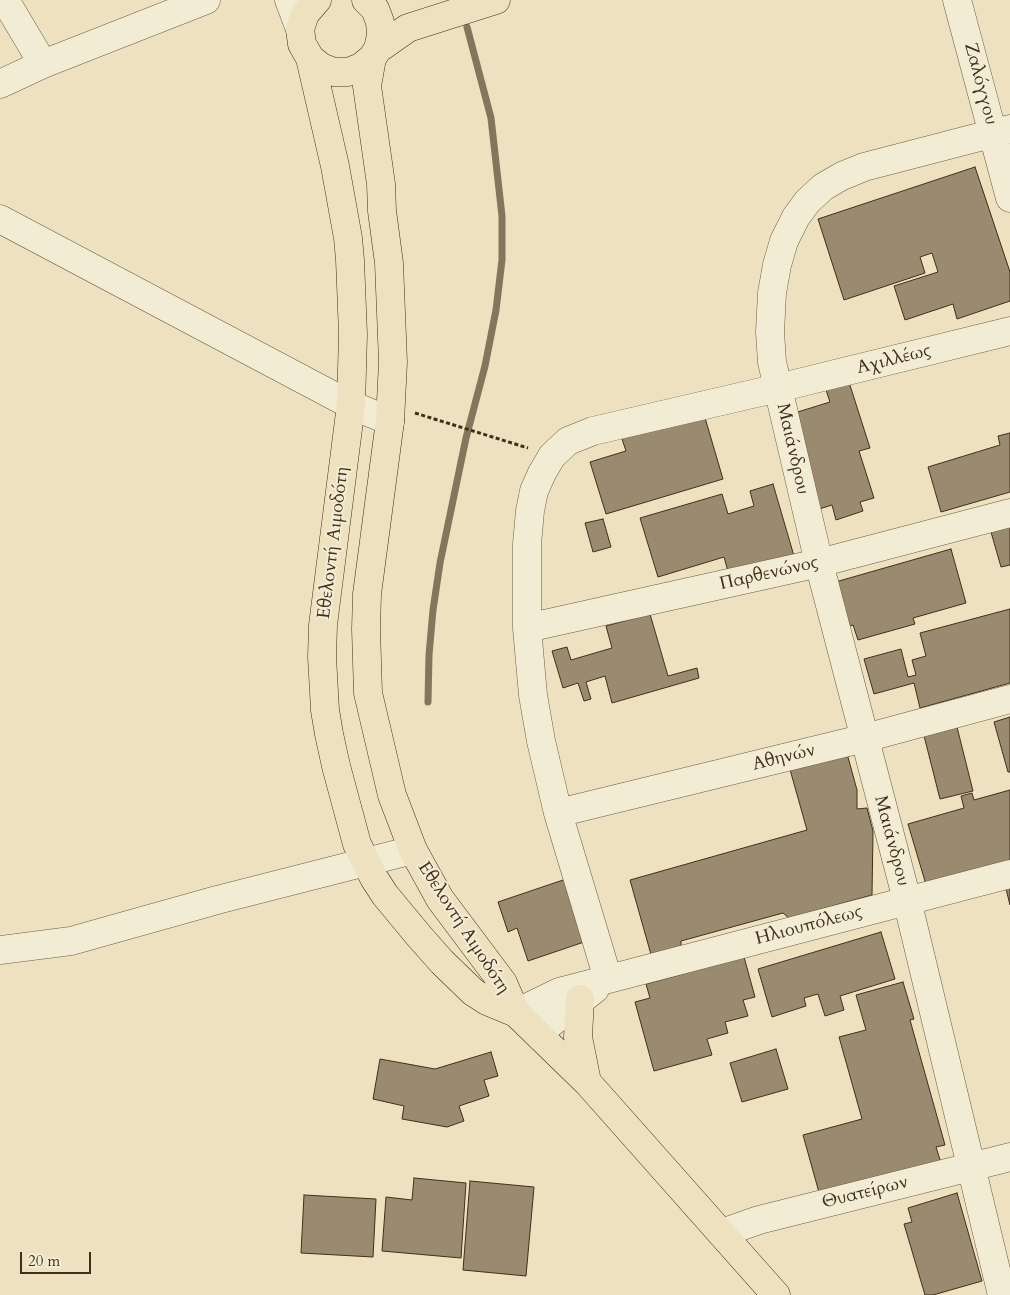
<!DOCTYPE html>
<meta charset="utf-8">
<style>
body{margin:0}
#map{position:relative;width:1010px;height:1295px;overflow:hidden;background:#ede1bf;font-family:Cardo,serif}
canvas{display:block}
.scale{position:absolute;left:20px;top:1252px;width:71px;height:22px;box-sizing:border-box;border:2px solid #402e1b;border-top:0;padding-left:6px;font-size:15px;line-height:18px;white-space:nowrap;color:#402e1b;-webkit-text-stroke:4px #f3ecd5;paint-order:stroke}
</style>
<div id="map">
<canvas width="1010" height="1295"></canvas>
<div class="scale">20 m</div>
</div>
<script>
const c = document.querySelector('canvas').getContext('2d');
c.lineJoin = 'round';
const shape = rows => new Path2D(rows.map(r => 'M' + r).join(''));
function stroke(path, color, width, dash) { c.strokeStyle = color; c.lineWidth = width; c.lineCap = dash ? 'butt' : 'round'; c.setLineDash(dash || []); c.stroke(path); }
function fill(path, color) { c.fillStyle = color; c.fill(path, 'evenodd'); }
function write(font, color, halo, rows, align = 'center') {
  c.font = font + ' Cardo,serif'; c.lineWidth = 4; c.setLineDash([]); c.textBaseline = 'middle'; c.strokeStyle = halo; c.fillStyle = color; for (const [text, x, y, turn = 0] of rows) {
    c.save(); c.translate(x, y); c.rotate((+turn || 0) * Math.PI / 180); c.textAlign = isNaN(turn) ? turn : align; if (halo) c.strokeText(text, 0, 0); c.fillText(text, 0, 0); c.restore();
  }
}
stroke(shape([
 [428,702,429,655,433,610,440,563,466,438,485,366,496,310,502,260,502,216,491,118,467,27]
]), '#84755c', 7);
const building = shape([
 [975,167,1010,272,1010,301,957,319,953,304,905,320,894,286,938,272,932,253,920,257,925,273,844,300,818,219,975,167],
 [848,379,870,448,859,451,874,498,860,502,863,511,836,520,832,505,816,510,788,415,830,402,825,387,848,379],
 [703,411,723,479,606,514,590,462,626,451,621,436,703,411],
 [1010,433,1010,492,941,512,928,467,1000,445,998,436,1010,433],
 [773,484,794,556,729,575,724,557,658,577,640,518,722,494,728,514,754,506,750,491,773,484],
 [603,519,611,547,593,552,585,523,603,519],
 [1010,526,1010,565,1001,567,991,532,1010,526],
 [951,549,966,603,913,618,915,624,858,640,853,625,844,628,832,583,951,549],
 [1010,609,1010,683,920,708,914,683,874,694,864,659,901,649,908,677,916,675,912,660,926,656,920,633,1010,609],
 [650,614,668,676,697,668,699,678,612,703,605,676,586,682,591,699,584,701,578,683,563,688,552,651,567,647,571,660,612,648,606,626,650,614],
 [954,715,973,791,940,799,921,724,954,715],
 [1010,717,1010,772,1008,772,994,722,1010,717],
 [846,750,857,790,857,809,867,808,873,831,872,895,789,918,783,913,681,941,681,949,652,958,630,880,807,830,789,766,846,750],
 [1010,790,1010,865,927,888,908,824,964,808,961,796,972,793,974,800,1010,790],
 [572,877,593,939,528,961,517,928,508,932,498,902,572,877],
 [1010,888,1010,905,1006,889,1010,888],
 [881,932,895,979,840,996,844,1010,825,1016,818,994,804,998,806,1006,772,1017,758,969,881,932],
 [744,957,755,997,743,1000,748,1016,725,1022,728,1033,707,1039,712,1055,654,1071,635,1002,650,998,646,984,744,957],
 [903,982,914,1019,910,1020,945,1145,936,1147,941,1163,820,1196,803,1135,862,1119,839,1037,866,1030,856,995,903,982],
 [776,1049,788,1089,742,1102,730,1063,776,1049],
 [491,1052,498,1076,484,1080,489,1096,459,1106,464,1121,447,1127,402,1119,404,1106,373,1099,380,1059,435,1069,491,1052],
 [414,1178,466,1183,461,1258,382,1251,386,1197,412,1200,414,1178],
 [470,1181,534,1187,526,1276,463,1270,470,1181],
 [957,1193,982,1281,933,1295,925,1295,904,1224,912,1222,908,1208,957,1193],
 [304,1195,376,1199,373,1257,301,1253,304,1195]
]);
fill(building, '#9a8b70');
stroke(building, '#402e1b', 1);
const minor = shape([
 [5,0,43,64],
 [289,0,300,29],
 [957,0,1010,198],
 [0,84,43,64,206,0],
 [0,219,351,405,390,421],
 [527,628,819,563,1010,513],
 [558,813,865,738,1010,699],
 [0,950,71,941,217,900,413,850],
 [608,979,558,813,541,741,533,695,527,628,527,544,530,511,534,491,542,473,552,456,568,441,593,431,778,388,1010,331],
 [516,1013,559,992,1010,874],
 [538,1033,595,989],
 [722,1233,759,1220,1010,1157],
 [1002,1295,907,900,819,563,778,388,772,362,770,332,772,293,777,265,784,241,796,217,807,202,823,187,842,176,864,167,1010,129]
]);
const major = shape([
 [317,0,305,14,300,29,302,44,310,58,321,67,334,72,348,72,361,67,372,58,378,49,381,35,380,22,375,9,366,0],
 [378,49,408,28,496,0],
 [310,58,335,166,348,238,350,260,353,334,351,405,323,625,322,657,325,710,329,734,336,766,357,844,374,878,385,895,419,936,442,962,473,992,487,1001,516,1013,587,1082,776,1295],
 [372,58,367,86,381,184,382,211,389,263,393,362,390,421,367,594,366,629,368,693,392,795,413,850,440,899,503,983,516,1013],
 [580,999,578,1037,587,1082]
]);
stroke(minor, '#6b5b44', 29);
stroke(major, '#402e1b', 29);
stroke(shape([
 [415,413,528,448]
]), '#402e1b', 3, [4, 2.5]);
stroke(minor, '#f3ecd5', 28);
stroke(major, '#ede1bf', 28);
write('18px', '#402e1b', '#f3ecd5', [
 ["Ζαλόγγου",980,84,75],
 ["Αχιλλέως",894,360,-14],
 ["Μαιάνδρου",792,449,77],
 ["Εθελοντή Αιμοδότη",334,543,-83],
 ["Παρθενώνος",769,574,-13],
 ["Αθηνών",784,758,-14],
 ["Μαιάνδρου",891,841,75],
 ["Ηλιουπόλεως",809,926,-15],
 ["Εθελοντή Αιμοδότη",463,928,57],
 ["Θυατείρων",865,1193,-14]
]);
</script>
